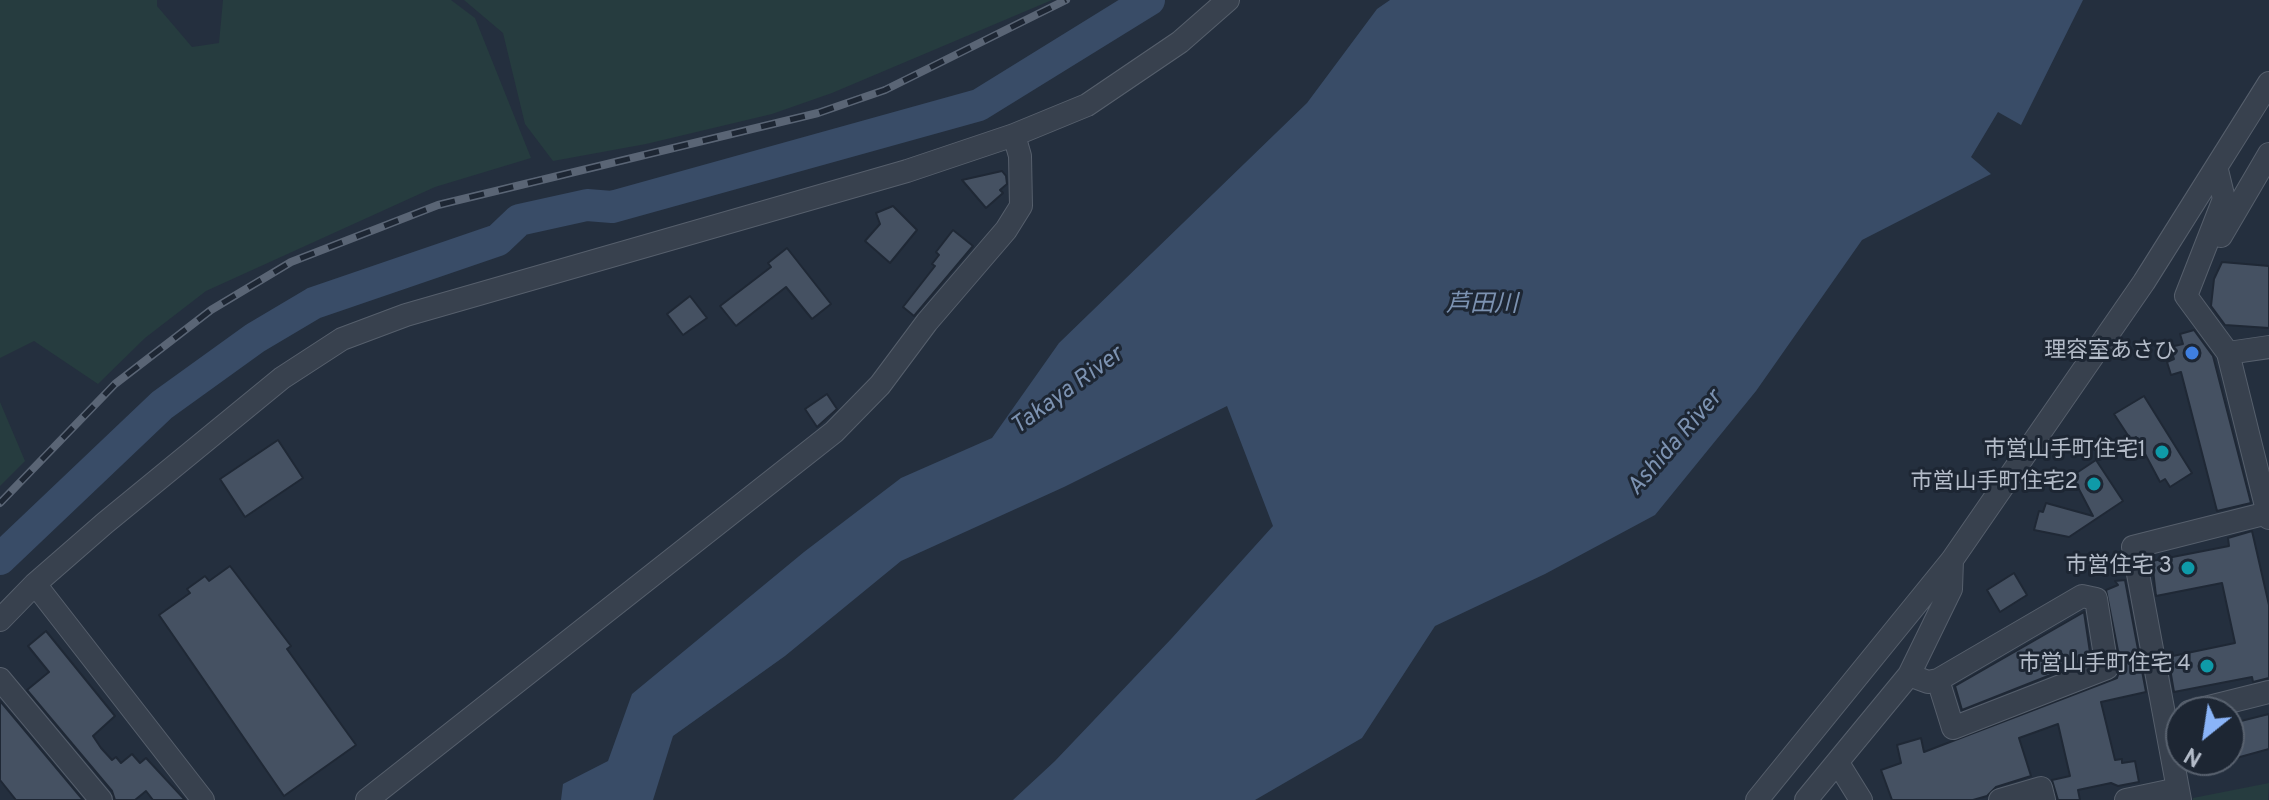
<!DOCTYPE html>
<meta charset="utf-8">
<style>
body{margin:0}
#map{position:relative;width:2269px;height:800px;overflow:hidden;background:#242f3e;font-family:Overpass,sans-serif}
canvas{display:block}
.north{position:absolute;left:2165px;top:696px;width:80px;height:80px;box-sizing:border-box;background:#1d2633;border:2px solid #59626f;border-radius:50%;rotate:210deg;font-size:22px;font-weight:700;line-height:32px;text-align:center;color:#b4bcc9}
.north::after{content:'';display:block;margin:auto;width:28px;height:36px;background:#8ab4f8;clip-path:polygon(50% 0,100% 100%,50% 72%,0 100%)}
</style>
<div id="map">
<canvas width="2269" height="800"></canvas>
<div class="north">N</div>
</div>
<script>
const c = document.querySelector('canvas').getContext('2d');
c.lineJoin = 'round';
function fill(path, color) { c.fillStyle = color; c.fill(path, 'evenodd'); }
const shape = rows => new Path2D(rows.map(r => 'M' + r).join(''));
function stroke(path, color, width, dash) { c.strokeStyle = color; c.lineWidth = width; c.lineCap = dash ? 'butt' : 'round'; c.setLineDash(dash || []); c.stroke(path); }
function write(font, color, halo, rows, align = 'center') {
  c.font = font + ' Overpass,"Noto Sans JP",sans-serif'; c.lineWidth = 6; c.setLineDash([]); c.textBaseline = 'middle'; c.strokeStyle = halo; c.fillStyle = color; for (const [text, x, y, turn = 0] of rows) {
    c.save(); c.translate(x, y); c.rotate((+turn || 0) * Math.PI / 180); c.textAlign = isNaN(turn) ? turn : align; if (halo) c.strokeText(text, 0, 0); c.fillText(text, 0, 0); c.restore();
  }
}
fill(shape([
 [0,0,157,0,157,6,192,47,219,43,223,0,451,0,475,18,531,158,435,187,206,291,145,338,98,384,34,341,0,358],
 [464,0,1052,0,832,93,772,114,646,144,553,161,525,124,503,33],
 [0,402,25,461,0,486],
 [2269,783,2268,800,2193,800,2193,798]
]), '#263c3f');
fill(shape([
 [1390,0,2083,0,2021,125,1998,112,1971,157,1991,174,1862,240,1756,391,1655,515,1545,574,1435,626,1362,738,1255,800,1013,800,1055,761,1172,638,1273,526,1227,406,1064,487,901,561,785,656,673,736,653,800,561,800,563,784,608,761,632,694,804,552,901,478,992,438,1059,343,1307,103,1377,9]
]), '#394c67');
stroke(shape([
 [0,559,162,405,255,338,314,303,498,240,519,220,587,205,612,207,979,105,1149,0]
]), '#394c67', 32);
const building = shape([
 [1002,171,1006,176,1007,184,1000,190,1003,193,986,208,962,180,1002,171],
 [893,206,917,230,890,263,865,241,880,224,876,213,893,206],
 [953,230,973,246,914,316,903,307,935,266,932,264,939,255,936,252,953,230],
 [787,248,831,304,812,319,786,287,736,326,720,306,771,267,768,263,787,248],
 [2222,262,2269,266,2269,328,2225,325,2211,306,2214,279,2222,262],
 [690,296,707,318,683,335,667,314,690,296],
 [2194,330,2213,356,2251,503,2217,511,2181,372,2171,375,2167,362,2174,359,2170,347,2183,344,2180,334,2194,330],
 [827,394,837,409,817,427,805,409,827,394],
 [2144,396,2192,473,2170,487,2165,479,2160,482,2136,437,2131,440,2114,414,2144,396],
 [278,440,303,478,245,517,220,479,278,440],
 [2096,460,2123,501,2069,537,2034,530,2039,511,2043,512,2046,503,2093,516,2072,476,2096,460],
 [2252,531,2269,605,2269,678,2253,682,2252,677,2174,692,2168,657,2235,643,2222,583,2156,596,2152,561,2229,546,2228,538,2252,531],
 [230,566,291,646,287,649,356,745,284,796,159,615,190,593,187,589,205,576,209,581,230,566],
 [2014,573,2027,595,2000,612,1987,590,2014,573],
 [2125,580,2146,692,2101,702,2115,760,2122,759,2122,763,2135,761,2139,782,2118,786,2111,783,2078,790,2080,800,2058,800,2052,780,2070,776,2058,724,2019,738,2031,776,1996,787,1987,796,1973,800,1892,800,1881,770,1901,763,1897,745,1921,738,1924,752,2117,678,2121,666,2106,590,2118,585,2115,581,2125,580],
 [2084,612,2091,659,1962,710,1955,686,2084,612],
 [46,631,115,716,93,736,101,748,112,760,116,757,121,763,132,754,140,763,146,758,185,800,153,800,146,791,135,800,115,800,112,791,27,690,49,672,28,646,46,631],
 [0,701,83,800,16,800,0,780,0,701],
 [2269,714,2269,749,2229,760,2229,724,2269,714]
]);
fill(building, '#455162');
stroke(building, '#1f2835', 2);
const minor = shape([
 [2217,170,2224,199,2186,296,2228,353,2269,518],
 [2221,236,2269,154],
 [2228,353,2269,347],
 [35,584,203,800],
 [0,620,35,584,105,523,282,378,342,339,406,315,907,171,1014,135,1087,105,1180,42,1228,0],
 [1909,675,1928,682,1938,680,2082,596,2096,599,2107,668,1953,728,1938,680],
 [0,679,101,800],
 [2189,712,2269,692],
 [1838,763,1861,800],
 [367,800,834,432,880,385,927,322,1006,230,1021,206,1020,156,1014,135],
 [1757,800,1952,560,2144,282,2269,83],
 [1806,800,1909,675,1951,589,1952,560],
 [2000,800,2041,788,2044,800],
 [2126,800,2178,789],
 [2180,800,2133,547,2268,513]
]);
stroke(minor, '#565f6c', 24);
stroke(minor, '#38414e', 22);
const rail = shape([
 [0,503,115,384,211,310,291,262,438,205,818,113,885,90,1066,0]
]);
stroke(rail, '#5a6575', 8);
stroke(rail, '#1d2633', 5, [15]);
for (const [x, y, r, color] of [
 [2192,353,8,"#3f7fe0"],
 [2162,452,8,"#0f9aa8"],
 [2094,484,8,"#0f9aa8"],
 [2188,568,8,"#0f9aa8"],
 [2207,666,8,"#0f9aa8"]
]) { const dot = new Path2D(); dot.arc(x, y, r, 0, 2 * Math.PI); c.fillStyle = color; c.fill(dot); stroke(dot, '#1d2633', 3); }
write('22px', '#b4bcc9', '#1d2633', [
 ["理容室あさひ",2176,353],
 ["市営山手町住宅1",2146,452],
 ["市営山手町住宅2",2078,484],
 ["市営住宅 3",2172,568],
 ["市営山手町住宅 4",2191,666]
], 'right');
write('italic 24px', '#7c92b1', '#1d2633', [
 ["芦田川",1482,306],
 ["Takaya River",1068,392,-36],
 ["Ashida River",1676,444,-49]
]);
</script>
